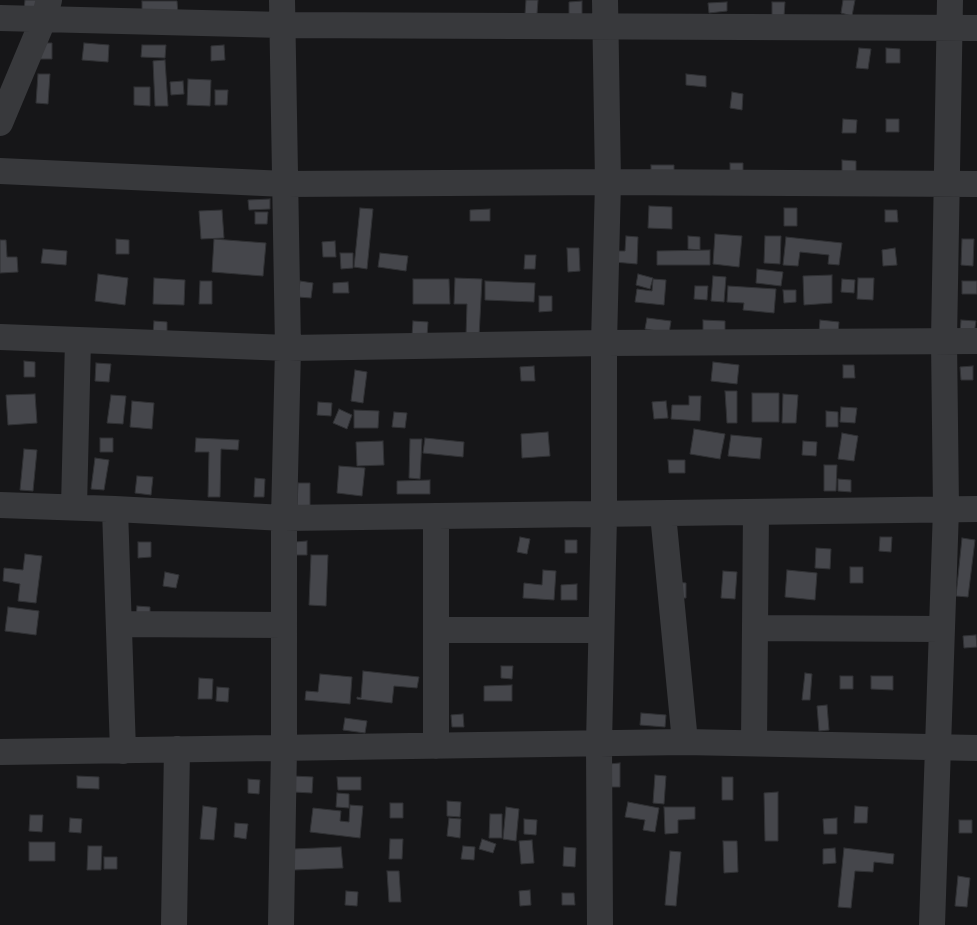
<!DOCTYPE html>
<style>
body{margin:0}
canvas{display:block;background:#161618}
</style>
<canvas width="977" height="925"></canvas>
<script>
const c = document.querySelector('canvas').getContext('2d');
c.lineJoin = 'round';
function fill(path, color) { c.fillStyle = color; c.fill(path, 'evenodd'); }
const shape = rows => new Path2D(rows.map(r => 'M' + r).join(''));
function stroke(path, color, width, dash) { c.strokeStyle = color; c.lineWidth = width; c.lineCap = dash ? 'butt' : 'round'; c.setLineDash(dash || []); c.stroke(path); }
const building = shape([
 [25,0,40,0,45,11,24,10,25,0],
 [526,0,538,0,537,14,525,14,526,0],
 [843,0,855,0,852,16,841,13,843,0],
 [142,1,177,1,178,14,142,15,142,1],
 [582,1,582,15,569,15,569,2,582,1],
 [727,2,727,11,709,13,708,3,727,2],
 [772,2,785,2,784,16,772,16,772,2],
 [38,43,52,43,52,59,38,59,38,43],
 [84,43,109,45,108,62,82,60,84,43],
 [142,45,166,45,165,58,141,57,142,45],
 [224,45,225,60,211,61,211,46,224,45],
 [859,48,871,49,868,69,856,68,859,48],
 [886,48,900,49,900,63,886,63,886,48],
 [165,60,168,106,155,106,153,61,165,60],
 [38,74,50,74,48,104,36,103,38,74],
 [686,74,706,76,706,87,686,85,686,74],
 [188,79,211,80,210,106,187,105,188,79],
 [183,81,184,94,171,95,170,82,183,81],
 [134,87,150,87,150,106,134,105,134,87],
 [215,90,228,90,227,105,215,105,215,90],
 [732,92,743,94,742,110,730,108,732,92],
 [843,119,857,120,856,133,842,133,843,119],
 [886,119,899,119,899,132,886,132,886,119],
 [842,160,856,161,856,174,842,174,842,160],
 [730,163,743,163,743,176,730,176,730,163],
 [651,165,674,165,674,176,651,176,651,165],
 [270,199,270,209,249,210,248,200,270,199],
 [649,206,672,207,672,229,648,228,649,206],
 [360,208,373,209,367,269,354,267,360,208],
 [784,208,797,208,797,226,784,226,784,208],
 [490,209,490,221,470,221,470,210,490,209],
 [222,210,224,238,201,239,199,211,222,210],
 [885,210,897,210,898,222,885,222,885,210],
 [255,212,268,212,267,224,255,224,255,212],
 [715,234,742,236,739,267,713,264,715,234],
 [626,236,638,237,637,264,614,262,615,251,625,251,626,236],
 [688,236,700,237,700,250,688,249,688,236],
 [765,236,781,236,780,264,764,263,765,236],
 [786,237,842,243,839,265,828,264,829,255,800,252,798,266,783,265,786,237],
 [116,239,129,240,129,254,116,254,116,239],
 [214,239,266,243,263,276,212,272,214,239],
 [962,239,974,239,973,266,961,265,962,239],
 [0,240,6,240,7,257,17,257,18,272,0,273,0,240],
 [335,241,336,257,323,257,322,242,335,241],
 [567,248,579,248,580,271,568,272,567,248],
 [895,248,897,265,883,266,882,250,895,248],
 [43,249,67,251,66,265,41,263,43,249],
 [710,250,710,265,657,265,657,251,710,250],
 [340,253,353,253,353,268,341,269,340,253],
 [380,253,408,256,406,271,378,267,380,253],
 [525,255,536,255,535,269,524,269,525,255],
 [757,269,783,272,781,286,756,283,757,269],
 [98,274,128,278,125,305,95,301,98,274],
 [638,274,653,278,650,289,636,285,638,274],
 [832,275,832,303,804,305,803,276,832,275],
 [713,276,726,277,724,302,711,301,713,276],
 [154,278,185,280,184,305,153,304,154,278],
 [455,278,482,279,479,337,466,336,467,304,454,304,455,278],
 [858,278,874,278,873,300,857,299,858,278],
 [413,279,449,279,450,304,413,304,413,279],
 [653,279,666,280,664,305,635,302,637,289,652,291,653,279],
 [842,279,855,280,854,293,841,292,842,279],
 [200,281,212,281,212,304,199,304,200,281],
 [300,281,313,283,311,298,298,297,300,281],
 [485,281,535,283,534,302,485,300,485,281],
 [962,281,977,281,977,294,962,294,962,281],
 [348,282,349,293,333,293,333,283,348,282],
 [695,286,708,286,707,300,694,299,695,286],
 [728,286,776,289,774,313,743,310,744,303,727,302,728,286],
 [783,290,796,290,796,302,784,303,783,290],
 [539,296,552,296,552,311,539,312,539,296],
 [647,318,671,321,669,333,645,329,647,318],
 [703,320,725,321,725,333,703,332,703,320],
 [820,320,839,322,838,333,819,332,820,320],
 [961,320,976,321,974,334,960,333,961,320],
 [154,321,167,322,167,335,153,334,154,321],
 [413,321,428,322,427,337,412,336,413,321],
 [24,361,35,362,35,377,24,377,24,361],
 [713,362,739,365,737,384,711,381,713,362],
 [96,363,111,364,109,382,95,381,96,363],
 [843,365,854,365,855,378,843,378,843,365],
 [534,366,535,381,521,381,520,367,534,366],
 [973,366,973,380,961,380,960,367,973,366],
 [355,370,367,372,363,403,351,401,355,370],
 [725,391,737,391,737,423,727,423,725,391],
 [752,393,779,393,779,422,752,422,752,393],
 [35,394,37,423,8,425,6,395,35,394],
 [783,394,798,395,796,423,782,423,783,394],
 [111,395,126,396,123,424,107,423,111,395],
 [689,396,701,396,700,421,671,419,672,405,689,405,689,396],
 [132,401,154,403,152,429,130,427,132,401],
 [666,401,668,418,654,419,652,402,666,401],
 [318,402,332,403,331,416,317,415,318,402],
 [841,407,857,408,855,423,840,422,841,407],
 [339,409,352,415,347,429,333,423,339,409],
 [354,410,379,411,378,428,354,428,354,410],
 [826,411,838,412,838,427,826,427,826,411],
 [394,412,407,413,405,428,392,427,394,412],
 [694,429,725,434,720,459,690,454,694,429],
 [548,432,550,456,522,458,521,434,548,432],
 [842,433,858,436,854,461,838,459,842,433],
 [731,435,762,438,760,459,728,456,731,435],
 [100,438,113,438,113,452,100,452,100,438],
 [196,438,239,440,238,450,221,449,220,497,208,497,209,452,195,452,196,438],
 [425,438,464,442,463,457,423,453,425,438],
 [410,439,422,439,420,479,409,478,410,439],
 [383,441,384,465,357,466,356,442,383,441],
 [803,441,817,442,816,456,802,455,803,441],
 [24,449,37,450,33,491,20,490,24,449],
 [95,458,109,460,104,490,91,489,95,458],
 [668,460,685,460,685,473,669,473,668,460],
 [824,465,837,465,836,491,824,491,824,465],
 [339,466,365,468,362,496,337,493,339,466],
 [137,476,153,477,151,495,135,493,137,476],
 [255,478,265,479,264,497,254,497,255,478],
 [838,479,851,480,851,492,838,491,838,479],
 [430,480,430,494,397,494,397,481,430,480],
 [298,483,310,483,310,506,297,506,298,483],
 [520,537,530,539,527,554,517,552,520,537],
 [880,537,892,537,891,552,879,551,880,537],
 [962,538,975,540,968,597,956,596,962,538],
 [565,540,577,540,577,553,565,553,565,540],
 [307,541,307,555,295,555,295,542,307,541],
 [138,542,151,542,151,557,138,558,138,542],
 [816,548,831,549,830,569,815,568,816,548],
 [25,554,42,556,36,603,18,601,20,584,3,581,4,568,23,570,25,554],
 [311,555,328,555,326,606,309,605,311,555],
 [850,567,863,567,863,583,850,583,850,567],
 [543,570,556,571,554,600,523,598,524,583,542,585,543,570],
 [787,570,817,573,815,600,785,597,787,570],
 [723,571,737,572,735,599,721,598,723,571],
 [165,572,179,575,176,588,163,586,165,572],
 [673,582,686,583,686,598,673,598,673,582],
 [577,584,577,600,561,600,561,585,577,584],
 [137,606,150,607,150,620,136,619,137,606],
 [8,607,39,611,36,635,5,631,8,607],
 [976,635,977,647,964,648,963,636,976,635],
 [501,666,513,666,512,679,501,678,501,666],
 [363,671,419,677,417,688,394,686,392,703,357,699,357,697,361,698,363,671],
 [805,673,812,674,810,700,802,700,805,673],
 [320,674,352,677,350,704,305,700,306,691,318,692,320,674],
 [840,676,853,676,853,689,840,689,840,676],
 [871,676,893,676,893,690,871,689,871,676],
 [199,678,213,679,212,699,198,699,199,678],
 [512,685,512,701,484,701,484,686,512,685],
 [217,687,229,688,228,702,216,701,217,687],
 [827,705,829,730,819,731,817,706,827,705],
 [641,713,666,715,665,727,640,725,641,713],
 [463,714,464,727,452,727,451,715,463,714],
 [345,718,367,721,365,733,343,730,345,718],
 [620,763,620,787,608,787,609,764,620,763],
 [655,775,666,776,664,804,653,803,655,775],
 [77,776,99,777,99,789,77,788,77,776],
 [293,776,313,777,312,793,293,792,293,776],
 [337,777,361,777,361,790,338,790,337,777],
 [722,777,733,777,733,800,722,800,722,777],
 [248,779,260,780,259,794,248,793,248,779],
 [778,792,778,841,765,841,764,793,778,792],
 [337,793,349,794,349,808,336,807,337,793],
 [447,801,461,802,460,817,447,816,447,801],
 [628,802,659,808,655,832,643,830,645,820,625,817,628,802],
 [390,803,403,803,403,818,390,818,390,803],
 [350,805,363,806,360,838,310,832,313,808,341,811,340,821,349,822,350,805],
 [203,806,217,808,214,840,200,839,203,806],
 [855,806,868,807,867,823,854,823,855,806],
 [506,807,519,809,516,841,503,839,506,807],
 [664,807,695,807,695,819,678,820,678,833,665,834,664,807],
 [490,814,502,814,502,838,489,838,490,814],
 [30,815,43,815,42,832,29,831,30,815],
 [70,818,82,819,81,833,69,832,70,818],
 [449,818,461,819,460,838,447,836,449,818],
 [837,818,837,834,824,834,823,819,837,818],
 [524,819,537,820,536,835,524,834,524,819],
 [959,820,972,820,972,833,959,833,959,820],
 [235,823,248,824,246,839,234,837,235,823],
 [390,839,403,839,402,859,389,859,390,839],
 [482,839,496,844,493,853,479,849,482,839],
 [532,840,534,863,521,864,519,841,532,840],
 [723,841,737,841,738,872,724,873,723,841],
 [29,842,55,842,55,861,29,861,29,842],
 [88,846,102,846,101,870,87,870,88,846],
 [463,846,475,847,474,860,461,859,463,846],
 [341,847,343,868,294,870,293,849,341,847],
 [564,847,576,848,575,867,563,866,564,847],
 [835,848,836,863,823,864,823,849,835,848],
 [844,848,894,854,893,864,874,862,873,872,855,871,851,908,838,907,844,848],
 [670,851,681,852,676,906,665,905,670,851],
 [104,857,117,857,117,869,104,869,104,857],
 [387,871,399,871,401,902,389,902,387,871],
 [958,876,970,878,967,907,955,906,958,876],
 [530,890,531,905,520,906,519,891,530,890],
 [346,891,358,892,357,906,345,905,346,891],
 [562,893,574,893,575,905,562,905,562,893]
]);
fill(building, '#45464b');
stroke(building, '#303134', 1);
stroke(shape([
 [0,18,283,25,977,28],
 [0,123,44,18,49,0],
 [0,171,285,184,608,182,977,184],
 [0,337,288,348,604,343,977,341],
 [0,505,115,509,284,518,977,509],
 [74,507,78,340],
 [115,509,123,751],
 [663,514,685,742],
 [119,624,284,625],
 [755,628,942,629],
 [436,630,601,630],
 [754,743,756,512],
 [436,746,436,516],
 [0,752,685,742,977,748],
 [174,925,177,749],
 [281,925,284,747,284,518,288,348,282,0],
 [600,925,599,744,604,515,604,343,608,182,605,0],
 [932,925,946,509,944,340,950,0]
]), '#38393c', 26);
</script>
